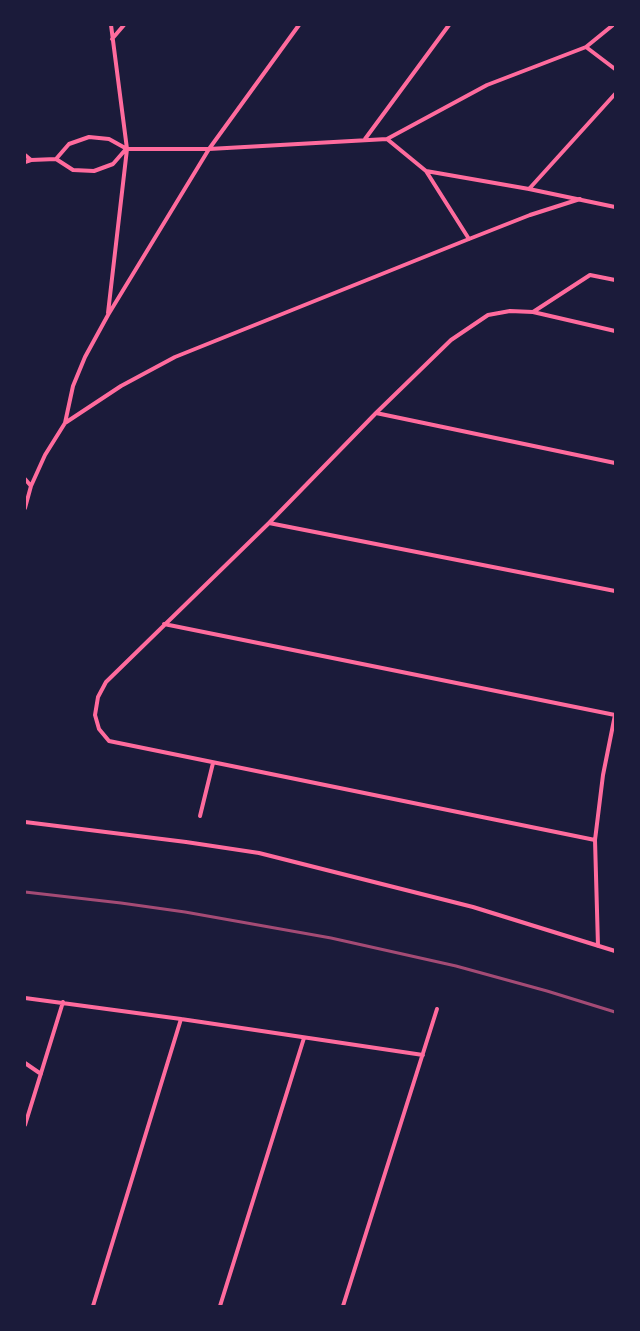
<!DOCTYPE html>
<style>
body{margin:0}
#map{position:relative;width:640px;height:1331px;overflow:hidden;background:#1b1b3a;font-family:"Crimson Pro",serif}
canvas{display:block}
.frame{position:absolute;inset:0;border:26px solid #1b1b3a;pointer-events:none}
</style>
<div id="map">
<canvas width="640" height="1331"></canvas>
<div class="frame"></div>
</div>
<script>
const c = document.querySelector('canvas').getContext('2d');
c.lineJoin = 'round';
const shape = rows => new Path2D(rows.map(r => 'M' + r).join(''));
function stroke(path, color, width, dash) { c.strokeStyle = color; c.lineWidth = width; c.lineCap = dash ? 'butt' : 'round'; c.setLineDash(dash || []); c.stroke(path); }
stroke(shape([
 [112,39,124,25],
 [586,47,615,69],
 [365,139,449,25],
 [387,139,426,171,529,189,615,207],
 [127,149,209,149,387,139,487,85,586,47,613,25],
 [25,155,31,160],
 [56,159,69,144,89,137,109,139,127,149],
 [25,162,31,160,56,159,73,170,94,171,113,164,126,149],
 [426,171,469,239],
 [529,189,615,94],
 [533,312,590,275,615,280],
 [108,313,127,149,111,25],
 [376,413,615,463],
 [65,423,73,386,85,357,108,315,209,149,299,25],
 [25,479,31,486],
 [25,508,31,486,45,455,65,423,121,386,175,357,469,239,530,215,580,199],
 [269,523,615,591],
 [164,624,615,715],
 [200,816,213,763],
 [25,822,186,842,259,853,473,907,615,951],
 [595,840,109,741,99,729,95,715,98,697,106,682,269,523,376,413,451,340,488,315,510,311,533,312,615,331],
 [598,946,595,840,603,775,615,715],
 [25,998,181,1019,423,1055],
 [25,1063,41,1074],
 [25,1125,63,1002],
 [93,1306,181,1019],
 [220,1306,304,1038],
 [343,1306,437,1009]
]), '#ff6b9d', 4);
stroke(shape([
 [25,892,121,903,185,912,331,938,456,966,547,991,615,1012]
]), '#a44b75', 3);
</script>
